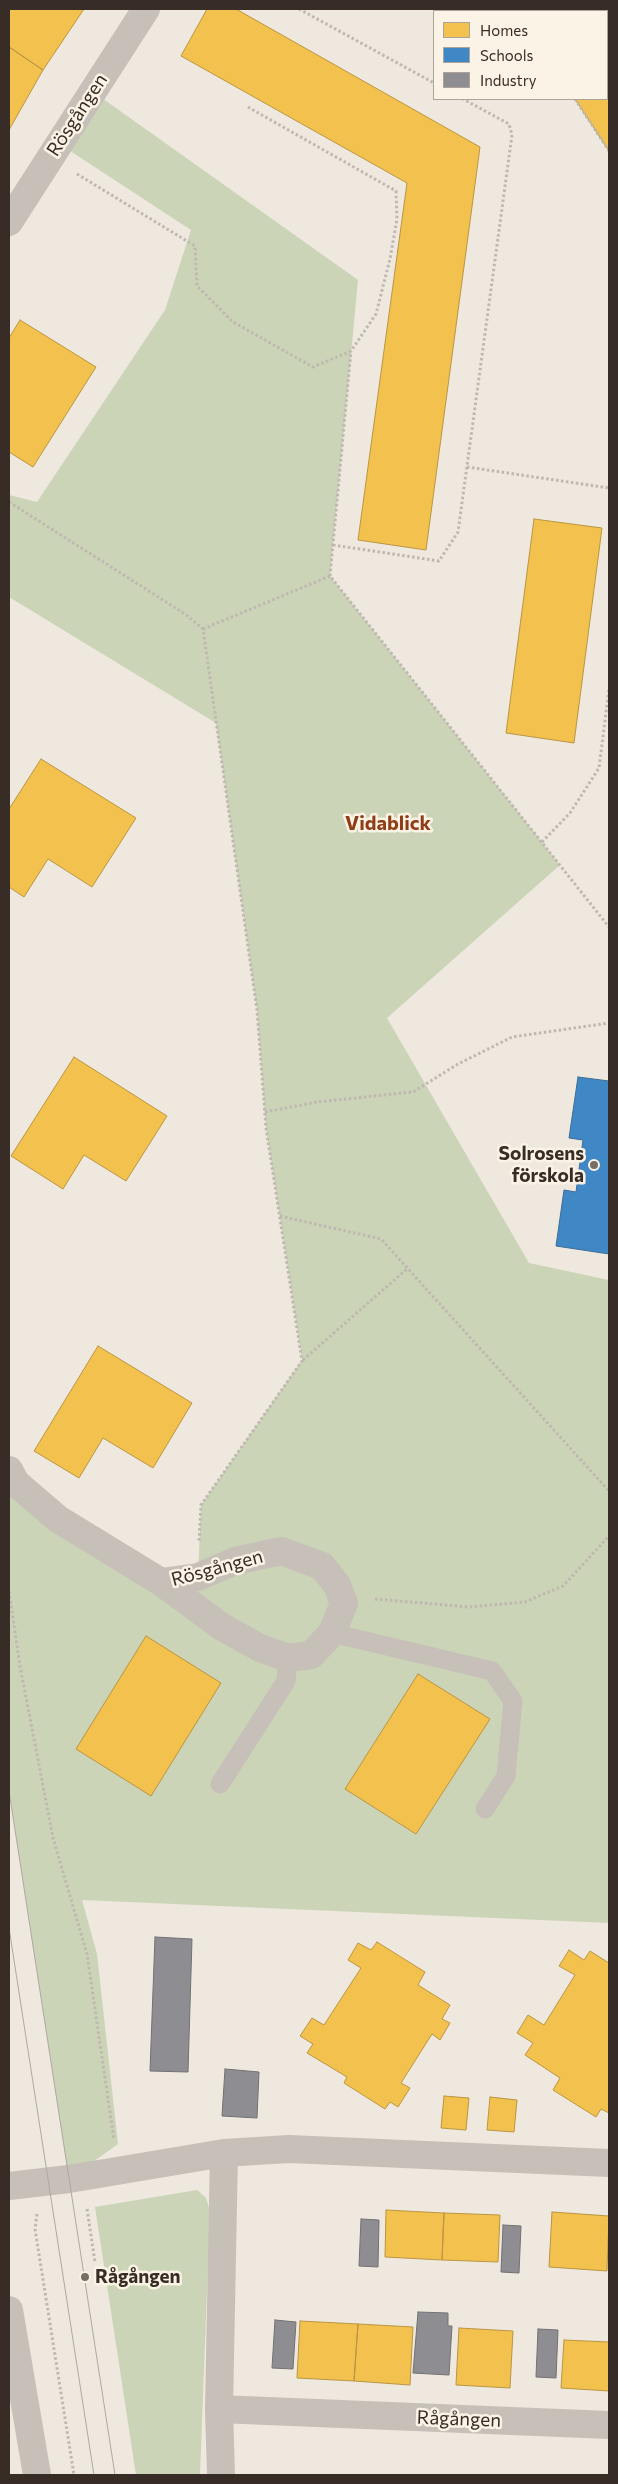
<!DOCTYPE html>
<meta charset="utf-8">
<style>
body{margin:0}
#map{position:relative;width:618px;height:2484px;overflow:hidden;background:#eee8de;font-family:Commissioner,sans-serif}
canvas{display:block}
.frame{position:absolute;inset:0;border:10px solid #372d26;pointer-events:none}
.legend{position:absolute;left:433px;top:10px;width:175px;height:90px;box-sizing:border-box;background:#fbf3e5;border:1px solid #ada499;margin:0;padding:6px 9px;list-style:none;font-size:15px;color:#372d26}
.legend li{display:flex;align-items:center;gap:10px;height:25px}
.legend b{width:25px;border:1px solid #ada499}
</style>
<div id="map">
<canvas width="618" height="2484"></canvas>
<div class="frame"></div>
<ul class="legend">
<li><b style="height:14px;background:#f2c14e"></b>Homes</li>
<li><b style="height:14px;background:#3f88c5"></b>Schools</li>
<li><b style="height:14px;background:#8d8d92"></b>Industry</li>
</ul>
</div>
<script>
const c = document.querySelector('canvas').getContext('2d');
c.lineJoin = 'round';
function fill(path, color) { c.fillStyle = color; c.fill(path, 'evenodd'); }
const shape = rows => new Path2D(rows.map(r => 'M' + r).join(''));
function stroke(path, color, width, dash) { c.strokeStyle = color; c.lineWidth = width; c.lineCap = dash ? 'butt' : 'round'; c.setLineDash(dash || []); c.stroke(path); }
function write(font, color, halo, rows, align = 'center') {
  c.font = font + ' Commissioner,sans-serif'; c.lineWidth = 5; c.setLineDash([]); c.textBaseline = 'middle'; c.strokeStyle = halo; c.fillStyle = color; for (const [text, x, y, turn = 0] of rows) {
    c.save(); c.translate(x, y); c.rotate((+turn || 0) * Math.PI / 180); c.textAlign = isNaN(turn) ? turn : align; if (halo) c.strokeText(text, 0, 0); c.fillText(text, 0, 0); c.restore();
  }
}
fill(shape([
 [92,91,358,280,330,576,560,865,387,1018,529,1263,609,1280,609,1923,82,1900,97,1954,118,2144,69,2179,9,1791,9,1488,161,1582,198,1577,201,1505,302,1360,266,1128,257,1010,216,723,9,597,9,495,37,502,165,310,191,230,58,143],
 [197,2190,206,2198,210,2211,200,2475,136,2475,95,2207]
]), '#ccd4b7');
const homes = shape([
 [9,9,84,9,43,70,9,47,9,9],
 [207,9,236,9,480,147,426,550,358,540,407,183,181,56,207,9],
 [513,9,595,9,597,11,517,11,513,9],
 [607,26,609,30,609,151,575,99,607,99,607,26],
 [9,47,43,70,9,130,9,47],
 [20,320,96,367,33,467,9,452,9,338,20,320],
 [534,519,602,528,574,743,506,733,534,519],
 [41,759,136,818,92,887,48,859,24,897,9,887,9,809,41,759],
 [74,1057,167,1116,126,1181,84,1155,63,1189,11,1156,74,1057],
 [98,1346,192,1403,153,1468,103,1438,79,1478,34,1451,98,1346],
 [146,1636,221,1683,151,1796,76,1749,146,1636],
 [418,1674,490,1719,416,1834,345,1789,418,1674],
 [377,1942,425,1972,418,1985,450,2005,442,2019,450,2023,440,2040,432,2034,401,2083,410,2088,398,2107,390,2102,385,2109,344,2083,347,2077,307,2053,313,2044,300,2036,312,2018,324,2025,361,1968,348,1960,358,1943,371,1950,377,1942],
 [569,1950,584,1960,590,1951,609,1963,609,2113,601,2109,596,2117,553,2090,560,2078,525,2055,533,2043,517,2033,528,2015,544,2025,575,1975,559,1966,569,1950],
 [444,2096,469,2098,466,2130,441,2128,444,2096],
 [490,2097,517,2100,514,2132,487,2130,490,2097],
 [386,2210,444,2213,442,2260,385,2257,386,2210],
 [552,2212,609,2216,607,2271,549,2267,552,2212],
 [444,2213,500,2215,498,2262,442,2260,444,2213],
 [300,2321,358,2324,354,2381,297,2378,300,2321],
 [358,2324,413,2327,410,2385,354,2381,358,2324],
 [459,2328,513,2331,510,2388,456,2385,459,2328],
 [564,2340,609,2342,609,2391,561,2388,564,2340]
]);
fill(homes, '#f2c14e');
stroke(homes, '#ba9542', 1);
const schools = shape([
 [578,1077,609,1081,609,1254,556,1246,564,1190,576,1192,583,1140,569,1138,578,1077]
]);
fill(schools, '#3f88c5');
stroke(schools, '#3d6d95', 1);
const industry = shape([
 [155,1937,192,1939,188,2072,150,2071,155,1937],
 [225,2069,259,2072,257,2118,222,2116,225,2069],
 [361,2219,379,2220,378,2267,359,2266,361,2219],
 [503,2225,521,2226,519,2273,501,2272,503,2225],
 [418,2312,448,2313,448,2326,452,2326,449,2375,413,2373,418,2312],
 [275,2320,296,2322,293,2369,272,2368,275,2320],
 [538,2329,558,2330,556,2378,536,2377,538,2329]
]);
fill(industry, '#8d8d92');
stroke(industry, '#737072', 1);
stroke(shape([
 [299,9,434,83],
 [513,9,517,11],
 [575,99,609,151],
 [77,174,195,246,197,286,233,322,313,367,351,351,376,314,390,259,397,219,396,191,246,106],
 [467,467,609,488],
 [9,502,185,614,203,629,257,1010,266,1128,302,1361,201,1505,199,1541],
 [333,545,439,561,458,532,512,135,509,124,463,99],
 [330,576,351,351],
 [203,629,330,576,609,927],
 [542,842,570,813,599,768,609,689],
 [265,1112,317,1102,413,1092,458,1064,512,1037,609,1023],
 [280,1216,381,1239,609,1491],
 [303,1360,408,1268],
 [9,1591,20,1666,53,1838,87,1954,114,2140],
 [375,1599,469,1607,525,1602,563,1586,609,1536],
 [87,2209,95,2262],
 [37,2214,35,2229,74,2475]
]), '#bfb8b0', 3, [2.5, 2.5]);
stroke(shape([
 [332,1633,492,1671,513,1701,506,1776,485,1809],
 [220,1784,286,1681,288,1658]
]), '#c6c0b8', 19);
stroke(shape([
 [9,222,146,9],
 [9,1470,16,1483,58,1519,161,1582,222,1627,260,1648,288,1658,311,1655,332,1633,344,1603,337,1585,322,1566,281,1551,235,1561,198,1577,161,1582],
 [224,2153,219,2409,609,2425],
 [9,2186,69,2179,224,2153,289,2149,609,2163],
 [9,2310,37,2475],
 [219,2409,221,2475]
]), '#c6c0b8', 28);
stroke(shape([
 [9,1791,115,2475],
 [9,1928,94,2475]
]), '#aea8a2', 1);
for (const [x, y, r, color] of [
 [594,1165,5,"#776e66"],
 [85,2277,5,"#776e66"]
]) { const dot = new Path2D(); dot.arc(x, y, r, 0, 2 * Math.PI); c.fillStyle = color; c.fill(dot); stroke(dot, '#fbf3e5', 2); }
write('19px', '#372d26', '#fbf3e5', [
 ["Rösgången",77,115,-57],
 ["Rösgången",217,1568,-15],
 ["Rågången",459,2419,2]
]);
write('bold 19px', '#372d26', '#fbf3e5', [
 ["Solrosens",584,1154],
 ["förskola",584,1176],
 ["Rågången",95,2277,"left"]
], 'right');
write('bold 20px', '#8f3d16', '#fbf3e5', [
 ["Vidablick",388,823]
]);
</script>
